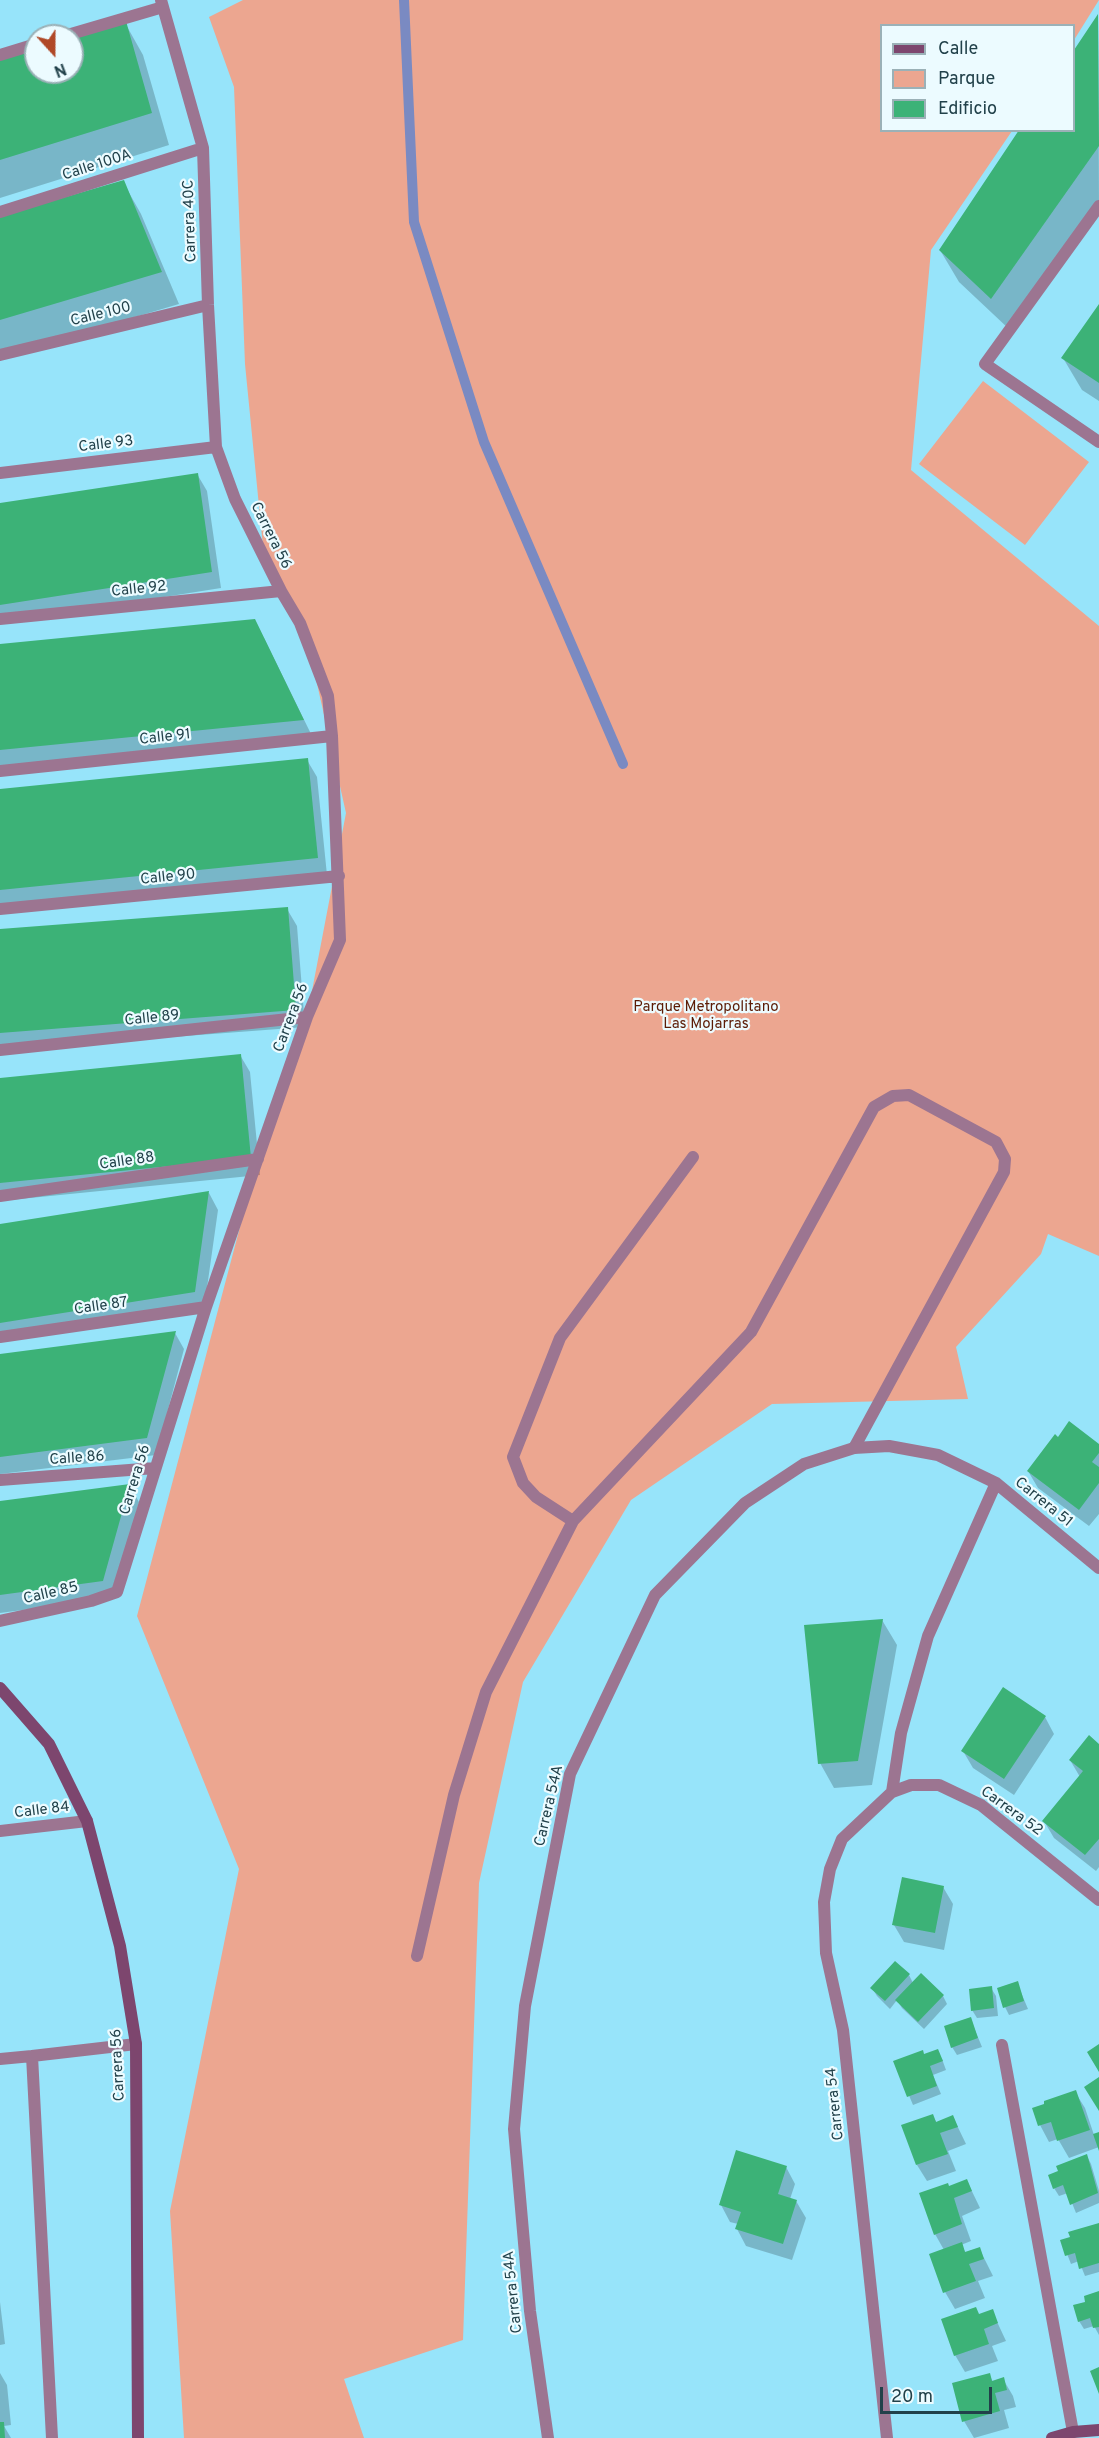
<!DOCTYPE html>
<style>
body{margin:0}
#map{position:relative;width:1099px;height:2438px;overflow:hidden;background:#97e4fa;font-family:Overpass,sans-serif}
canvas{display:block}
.legend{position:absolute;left:880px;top:24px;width:195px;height:108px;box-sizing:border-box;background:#ecfbff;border:2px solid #9bb1b7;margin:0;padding:8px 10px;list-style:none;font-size:18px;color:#21414a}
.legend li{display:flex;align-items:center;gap:12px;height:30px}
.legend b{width:30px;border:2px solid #9bb1b7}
.north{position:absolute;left:24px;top:24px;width:60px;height:60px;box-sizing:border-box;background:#ecfbff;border:2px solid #9bb1b7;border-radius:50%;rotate:159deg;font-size:16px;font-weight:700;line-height:24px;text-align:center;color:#21414a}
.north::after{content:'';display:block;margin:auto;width:21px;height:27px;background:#b04827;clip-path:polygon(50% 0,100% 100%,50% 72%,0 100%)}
.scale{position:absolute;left:880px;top:2387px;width:112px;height:27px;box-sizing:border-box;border:3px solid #21414a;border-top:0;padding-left:8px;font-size:18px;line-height:21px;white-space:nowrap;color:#21414a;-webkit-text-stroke:4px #ecfbff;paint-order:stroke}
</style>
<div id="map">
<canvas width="1099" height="2438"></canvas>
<ul class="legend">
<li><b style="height:8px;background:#7d466e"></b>Calle</li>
<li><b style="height:16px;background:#eca690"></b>Parque</li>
<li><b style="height:16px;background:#3cb277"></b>Edificio</li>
</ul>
<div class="north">N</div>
<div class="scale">20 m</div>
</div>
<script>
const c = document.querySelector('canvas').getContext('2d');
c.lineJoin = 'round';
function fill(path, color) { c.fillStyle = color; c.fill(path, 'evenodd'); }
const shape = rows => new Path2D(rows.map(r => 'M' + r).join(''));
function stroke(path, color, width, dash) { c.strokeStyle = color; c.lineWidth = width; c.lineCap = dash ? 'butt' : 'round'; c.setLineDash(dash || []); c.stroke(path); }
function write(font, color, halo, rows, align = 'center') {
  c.font = font + ' Overpass,sans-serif'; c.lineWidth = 4.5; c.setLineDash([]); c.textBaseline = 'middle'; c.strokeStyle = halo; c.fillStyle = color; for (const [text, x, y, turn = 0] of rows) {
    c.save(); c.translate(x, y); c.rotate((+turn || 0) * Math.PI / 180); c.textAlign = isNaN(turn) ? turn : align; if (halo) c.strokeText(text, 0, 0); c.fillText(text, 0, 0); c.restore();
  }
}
fill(shape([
 [243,0,1099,0,1074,40,1074,26,882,26,882,130,1012,131,931,250,911,470,1099,626,1099,1256,1048,1234,1041,1254,956,1347,968,1399,772,1404,631,1500,523,1682,479,1883,463,2340,344,2379,364,2438,184,2438,170,2211,239,1869,137,1616,258,1159,307,1017,346,813,309,648,264,557,245,364,234,87,209,17],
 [983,381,1089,462,1025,545,919,464]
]), '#eca690');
fill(shape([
 [1098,16,1099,203,1009,329,959,282,940,250,1074,130,1074,52],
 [125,23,143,55,169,145,0,198,0,59,36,72,72,72],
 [123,182,141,214,179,304,0,357,0,217],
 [1099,306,1099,401,1082,390,1063,358],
 [197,474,207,491,221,588,0,623,0,505],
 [264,638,312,736,0,767,0,646],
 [307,760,317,777,327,875,0,907,0,791],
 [287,909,297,926,305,1027,0,1050,0,931],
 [240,1055,250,1072,260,1175,0,1201,0,1079],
 [209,1193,218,1210,204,1309,0,1341,0,1225],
 [175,1333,184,1349,156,1455,0,1474,0,1355],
 [1099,1445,1099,1514,1089,1526,1038,1488,1028,1471],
 [130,1486,139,1502,113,1598,0,1613,0,1503],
 [882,1620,897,1645,872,1785,834,1788,820,1763],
 [1045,1717,1054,1734,1014,1795,973,1768,963,1751],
 [1099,1745,1099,1867,1096,1871,1054,1838,1044,1821,1080,1777,1070,1760],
 [943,1887,953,1904,944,1950,904,1942,894,1925],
 [909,1975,913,1983,943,1996,947,2004,924,2029,902,2008,897,2000,890,2009,877,1996,872,1988],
 [1017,1983,1028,2009,1009,2015,1005,2007],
 [991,1988,996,1996,998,2016,977,2018,972,2010],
 [970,2018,982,2047,957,2055,952,2047],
 [924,2055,942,2059,946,2070,933,2075,941,2094,913,2105,895,2062],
 [1075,2092,1085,2108,1094,2135,1099,2133,1099,2147,1069,2158,1058,2139,1049,2142,1040,2125,1046,2105],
 [932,2115,937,2123,953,2117,966,2144,948,2151,956,2171,927,2181,917,2165],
 [1087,2156,1091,2164,1099,2191,1099,2203,1076,2213,1068,2193,1059,2196,1054,2188],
 [786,2167,795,2184,790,2199,796,2201,806,2218,792,2260,746,2246,737,2229,738,2224,730,2222,721,2205],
 [967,2181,980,2208,962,2216,971,2241,961,2245,966,2253,979,2248,993,2276,978,2281,985,2298,955,2309,945,2292,931,2255,944,2250,935,2234,948,2187],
 [1099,2225,1099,2272,1085,2276,1079,2261,1071,2264,1062,2241],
 [1099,2293,1099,2335,1094,2326,1084,2329,1079,2321,1087,2303],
 [0,2302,5,2344,0,2345],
 [992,2311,1006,2341,992,2346,998,2361,965,2372,955,2355,979,2315],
 [0,2373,7,2385,11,2425,4,2426,11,2438,0,2438],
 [989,2374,993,2382,1003,2379,1013,2396,1016,2407,1004,2410,1009,2428,974,2438,964,2421]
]), '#0003');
stroke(shape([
 [404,0,414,222,484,442,623,764]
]), '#7a8ac2', 10);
fill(shape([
 [1098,14,1099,146,991,299,939,250,1019,130,1074,130,1074,50],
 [126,21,152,113,0,160,0,58,36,47,36,72,72,72,72,37],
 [124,180,162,272,0,320,0,216],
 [1099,304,1099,383,1061,358],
 [198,473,212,572,0,605,0,503],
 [255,619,304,720,0,750,0,644],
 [308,758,318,858,0,890,0,789],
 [288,907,296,1010,0,1033,0,929],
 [241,1054,251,1158,0,1183,0,1078],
 [209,1191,195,1292,0,1323,0,1224],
 [176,1331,147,1438,0,1457,0,1354],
 [1069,1421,1099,1444,1099,1453,1092,1462,1099,1467,1099,1483,1079,1510,1027,1471,1055,1434,1058,1437],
 [130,1484,103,1581,0,1595,0,1501],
 [883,1619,858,1761,818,1764,804,1625],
 [1003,1687,1046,1716,1004,1779,961,1751],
 [1089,1735,1099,1744,1099,1839,1085,1855,1042,1821,1083,1771,1069,1760],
 [902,1877,944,1886,935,1933,892,1925],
 [895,1961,910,1974,885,2001,870,1988],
 [921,1973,944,1995,918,2022,895,2000],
 [1018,1981,1024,2001,1003,2008,997,1988],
 [992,1986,994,2008,971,2011,969,1989],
 [971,2017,978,2038,951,2048,944,2026],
 [1099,2044,1099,2072,1087,2052],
 [938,2049,943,2061,930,2066,937,2086,907,2097,893,2061,923,2050,924,2054],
 [1099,2077,1099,2111,1084,2087],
 [1076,2090,1090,2130,1057,2141,1051,2122,1038,2126,1032,2108,1044,2104,1044,2101],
 [933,2114,936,2122,953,2115,958,2127,940,2133,948,2154,916,2165,901,2125],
 [1099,2132,1099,2151,1093,2134],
 [736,2150,787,2166,778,2194,797,2200,783,2244,735,2229,741,2212,719,2205],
 [1087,2154,1098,2193,1070,2205,1063,2185,1053,2189,1048,2175,1058,2171,1056,2166],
 [967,2179,972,2191,954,2198,962,2224,934,2235,919,2193,948,2183,949,2186],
 [1099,2223,1099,2263,1079,2269,1075,2253,1065,2256,1060,2240,1070,2237,1068,2232],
 [962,2242,965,2252,980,2247,984,2259,969,2264,976,2281,943,2293,929,2254],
 [1099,2291,1099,2327,1093,2328,1090,2318,1078,2322,1073,2305,1085,2302,1084,2296],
 [976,2307,979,2314,993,2309,998,2323,984,2329,989,2344,954,2356,941,2319],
 [1099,2367,1099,2394,1090,2371],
 [990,2373,992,2381,1004,2377,1007,2390,995,2393,1000,2411,962,2422,952,2383],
 [0,2422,4,2422,5,2438,0,2438]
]), '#3cb277');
stroke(shape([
 [573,1521,536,1497,523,1483,513,1457,560,1338,693,1157],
 [417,1956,454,1795,486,1692,573,1521,751,1332,874,1107,893,1096,909,1095,996,1142,1005,1159,1004,1172,854,1448],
 [1002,2045,1073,2432],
 [32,2056,136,2044],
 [0,2059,32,2056,52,2438]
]), '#9c7591', 12);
stroke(shape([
 [64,36,163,7],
 [0,55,36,44],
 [1099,206,985,364,1099,442],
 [0,212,203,148],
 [0,355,208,305],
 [0,473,216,447],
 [0,619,281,591],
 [0,771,332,736],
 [0,909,339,876],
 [0,1050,307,1017],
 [0,1196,258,1159],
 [0,1337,206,1307],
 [0,1480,155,1468],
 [0,1621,91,1601,117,1592,206,1307,307,1017,340,940,332,736,328,696,300,623,281,591,235,499,216,447,208,305,203,148,161,0],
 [892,1792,901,1733,928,1636,996,1483],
 [0,1831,87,1821],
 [548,2438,530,2311,514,2129,525,2006,570,1774,655,1595,745,1503,804,1464,854,1448,889,1446,938,1455,996,1483,1099,1568],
 [887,2438,843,2030,826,1953,824,1902,830,1869,842,1839,892,1792,911,1785,939,1785,981,1805,1099,1900]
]), '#9c7591', 12);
stroke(shape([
 [0,1688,49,1744,87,1821,120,1946,136,2044,138,2438],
 [1052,2438,1073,2432,1099,2430]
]), '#7d466e', 12);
write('15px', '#21414a', '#ecfbff', [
 ["Calle 100A",97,166,-18],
 ["Carrera 40C",191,221,-92],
 ["Calle 100",101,315,-14],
 ["Calle 93",106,445,-7],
 ["Carrera 56",270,536,63],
 ["Calle 92",139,590,-6],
 ["Calle 91",165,738,-6],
 ["Calle 90",168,878,-6],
 ["Carrera 56",292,1018,-69],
 ["Calle 89",152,1019,-6],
 ["Calle 88",127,1162,-8],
 ["Calle 87",101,1307,-8],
 ["Calle 86",77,1459,-4],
 ["Carrera 56",136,1480,-73],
 ["Carrera 51",1043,1503,39],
 ["Calle 85",51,1594,-13],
 ["Carrera 54A",550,1806,-77],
 ["Calle 84",42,1811,-7],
 ["Carrera 52",1011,1812,36],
 ["Carrera 56",119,2065,-93],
 ["Carrera 54",836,2104,-96],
 ["Carrera 54A",514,2292,-96]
]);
write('15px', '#5c1b05', '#ecfbff', [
 ["Parque Metropolitano",706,1008],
 ["Las Mojarras",706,1025]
]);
</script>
